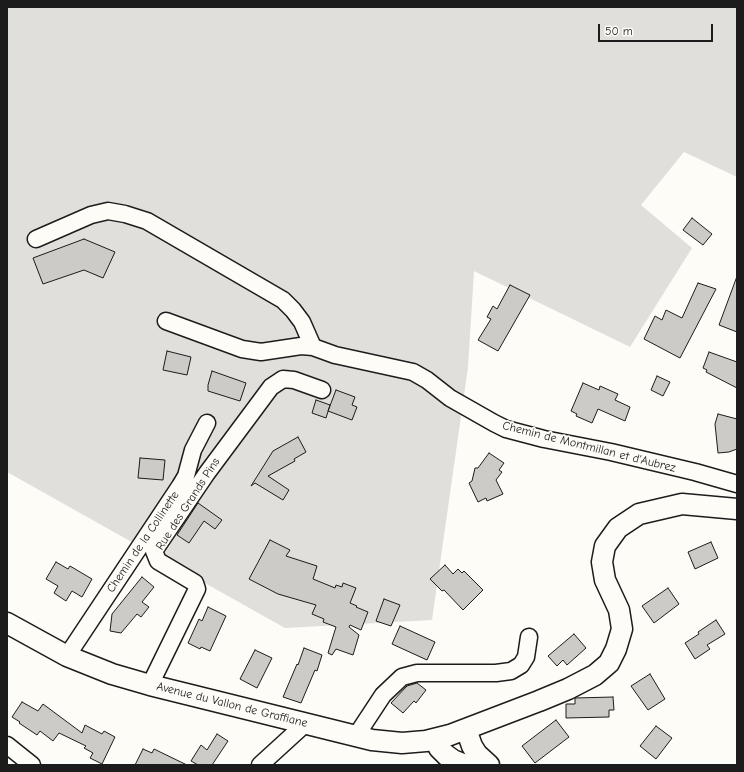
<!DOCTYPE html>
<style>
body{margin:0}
#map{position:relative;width:744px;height:772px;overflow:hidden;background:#fdfcf7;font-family:"Comic Neue",sans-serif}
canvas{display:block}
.frame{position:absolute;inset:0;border:8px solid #1c1c1c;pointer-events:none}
.scale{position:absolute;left:598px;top:24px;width:115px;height:18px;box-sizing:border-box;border:2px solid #1c1c1c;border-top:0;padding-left:5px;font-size:12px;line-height:14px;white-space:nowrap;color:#1c1c1c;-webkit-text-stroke:3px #fdfcf7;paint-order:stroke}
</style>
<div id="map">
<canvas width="744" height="772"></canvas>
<div class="frame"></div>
<div class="scale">50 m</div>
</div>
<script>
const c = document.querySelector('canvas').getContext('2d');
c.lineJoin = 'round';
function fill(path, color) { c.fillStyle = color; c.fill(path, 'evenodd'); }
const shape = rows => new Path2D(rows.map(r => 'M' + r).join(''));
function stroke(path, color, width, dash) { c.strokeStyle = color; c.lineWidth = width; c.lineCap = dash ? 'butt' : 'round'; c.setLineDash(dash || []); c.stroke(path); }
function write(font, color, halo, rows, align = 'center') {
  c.font = font + ' "Comic Neue",sans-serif'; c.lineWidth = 3.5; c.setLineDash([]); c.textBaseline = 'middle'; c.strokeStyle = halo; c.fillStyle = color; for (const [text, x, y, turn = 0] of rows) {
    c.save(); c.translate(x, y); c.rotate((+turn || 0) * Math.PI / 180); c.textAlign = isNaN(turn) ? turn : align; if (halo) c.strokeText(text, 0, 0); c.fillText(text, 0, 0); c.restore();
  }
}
fill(shape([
 [7,7,737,7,737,177,684,152,641,205,692,248,630,347,474,271,468,367,432,620,285,628,7,472]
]), '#e0dfdb');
const building = shape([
 [692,218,712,234,703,245,683,230,692,218],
 [84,239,115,252,103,278,84,270,43,284,33,258,84,239],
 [736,279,737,280,737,332,719,325,736,279],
 [698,283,716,289,680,358,644,339,655,316,662,320,666,310,682,318,698,283],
 [510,285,530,295,498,351,478,340,491,319,487,317,493,306,497,309,510,285],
 [167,351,191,357,187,375,163,370,167,351],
 [709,352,737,362,737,388,706,372,707,370,703,368,709,352],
 [212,371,246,383,240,401,208,391,208,385,212,371],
 [657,376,670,382,663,396,651,390,657,376],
 [583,383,599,390,600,386,618,394,615,400,630,407,625,421,598,409,592,423,576,416,577,414,571,411,583,383],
 [336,390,355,397,352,405,357,407,352,420,328,411,336,390],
 [316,400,330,405,326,418,312,413,316,400],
 [718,414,737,419,737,449,729,452,718,453,715,424,718,414],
 [298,437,306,452,294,459,295,461,268,476,289,490,283,500,255,483,251,486,273,451,298,437],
 [489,453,504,463,499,470,502,472,496,480,503,494,487,501,486,498,478,502,469,483,472,481,475,468,478,468,489,453],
 [140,458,165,460,163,480,138,478,140,458],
 [198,503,222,520,215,529,204,521,189,543,177,535,198,503],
 [270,540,290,550,286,556,317,566,313,579,335,588,336,585,342,587,343,583,356,588,350,603,357,606,356,607,368,612,361,630,350,625,349,627,359,635,353,655,336,649,332,655,328,653,336,627,323,622,324,619,312,614,316,605,278,594,249,579,270,540],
 [711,542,718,558,695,569,688,552,711,542],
 [56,562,68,569,70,566,92,579,82,597,72,591,66,601,54,593,58,586,46,579,56,562],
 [445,565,453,574,458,569,462,573,464,571,483,590,463,610,444,590,442,591,430,579,445,565],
 [142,577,154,587,142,602,149,607,141,617,137,614,121,633,110,631,112,614,142,577],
 [668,588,679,604,654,623,642,606,668,588],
 [384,599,400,605,391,626,376,621,384,599],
 [208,607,226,616,210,651,201,647,200,649,188,643,199,619,202,621,208,607],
 [716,620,725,634,707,645,710,649,695,659,685,643,699,634,698,632,716,620],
 [400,626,435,642,427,660,392,644,400,626],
 [574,634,586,648,567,665,563,660,557,666,548,656,574,634],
 [304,648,322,655,317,671,315,670,301,703,283,697,297,664,298,665,304,648],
 [255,650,272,658,257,688,240,679,255,650],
 [650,674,665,699,648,710,631,686,650,674],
 [417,683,426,690,416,703,414,701,403,713,391,703,407,686,417,683],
 [613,697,614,710,609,710,609,717,566,718,566,704,575,704,575,698,613,697],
 [22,702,38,711,43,704,82,733,85,725,102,734,104,731,115,737,102,764,90,758,93,753,84,748,86,746,59,733,53,741,40,731,37,735,19,723,20,722,12,717,22,702],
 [556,720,569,737,535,763,522,746,556,720],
 [656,726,672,738,656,759,640,746,656,726],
 [217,734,228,741,212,765,198,765,191,761,201,745,207,750,217,734],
 [143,749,152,753,154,749,187,765,135,765,143,749]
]);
fill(building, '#cccbc8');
stroke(building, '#1c1c1c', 1);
const minor = shape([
 [36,239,91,215,108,211,125,214,147,221,283,300,293,310,302,322,313,347],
 [166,321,242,349,261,352,301,346,313,347,335,355,413,372,427,380,450,398,494,423,506,429,544,439,611,452,695,472,737,484],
 [67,656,180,486,186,476,193,450,207,423],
 [150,685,197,589,195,583,158,561,154,551,207,473,271,387,283,379,294,380,322,390],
 [356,736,383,695,402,677,417,673,496,673,511,671,521,665,526,657,529,637],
 [7,745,32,765],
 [260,765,306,723]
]);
const tertiary = shape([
 [7,623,67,656,112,674,150,685,372,740,402,743,426,741,450,735,539,701,568,689,595,675,609,663,616,649,622,629,619,610,605,580,602,562,605,546,618,528,639,514,682,504,737,509],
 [466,729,472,746,477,754,489,765],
 [435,739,439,748,446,755,453,760,465,765]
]);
stroke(minor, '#1c1c1c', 19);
stroke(tertiary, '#1c1c1c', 23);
stroke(minor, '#fdfcf7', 16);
stroke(tertiary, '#fdfcf7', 20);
write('12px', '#1c1c1c', '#fdfcf7', [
 ["Chemin de Montmillan et d'Aubrez",589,447,14],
 ["Rue des Grands Pins",188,504,-57],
 ["Chemin de la Collinette",143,542,-56],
 ["Avenue du Vallon de Graffiane",232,705,14]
]);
</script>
